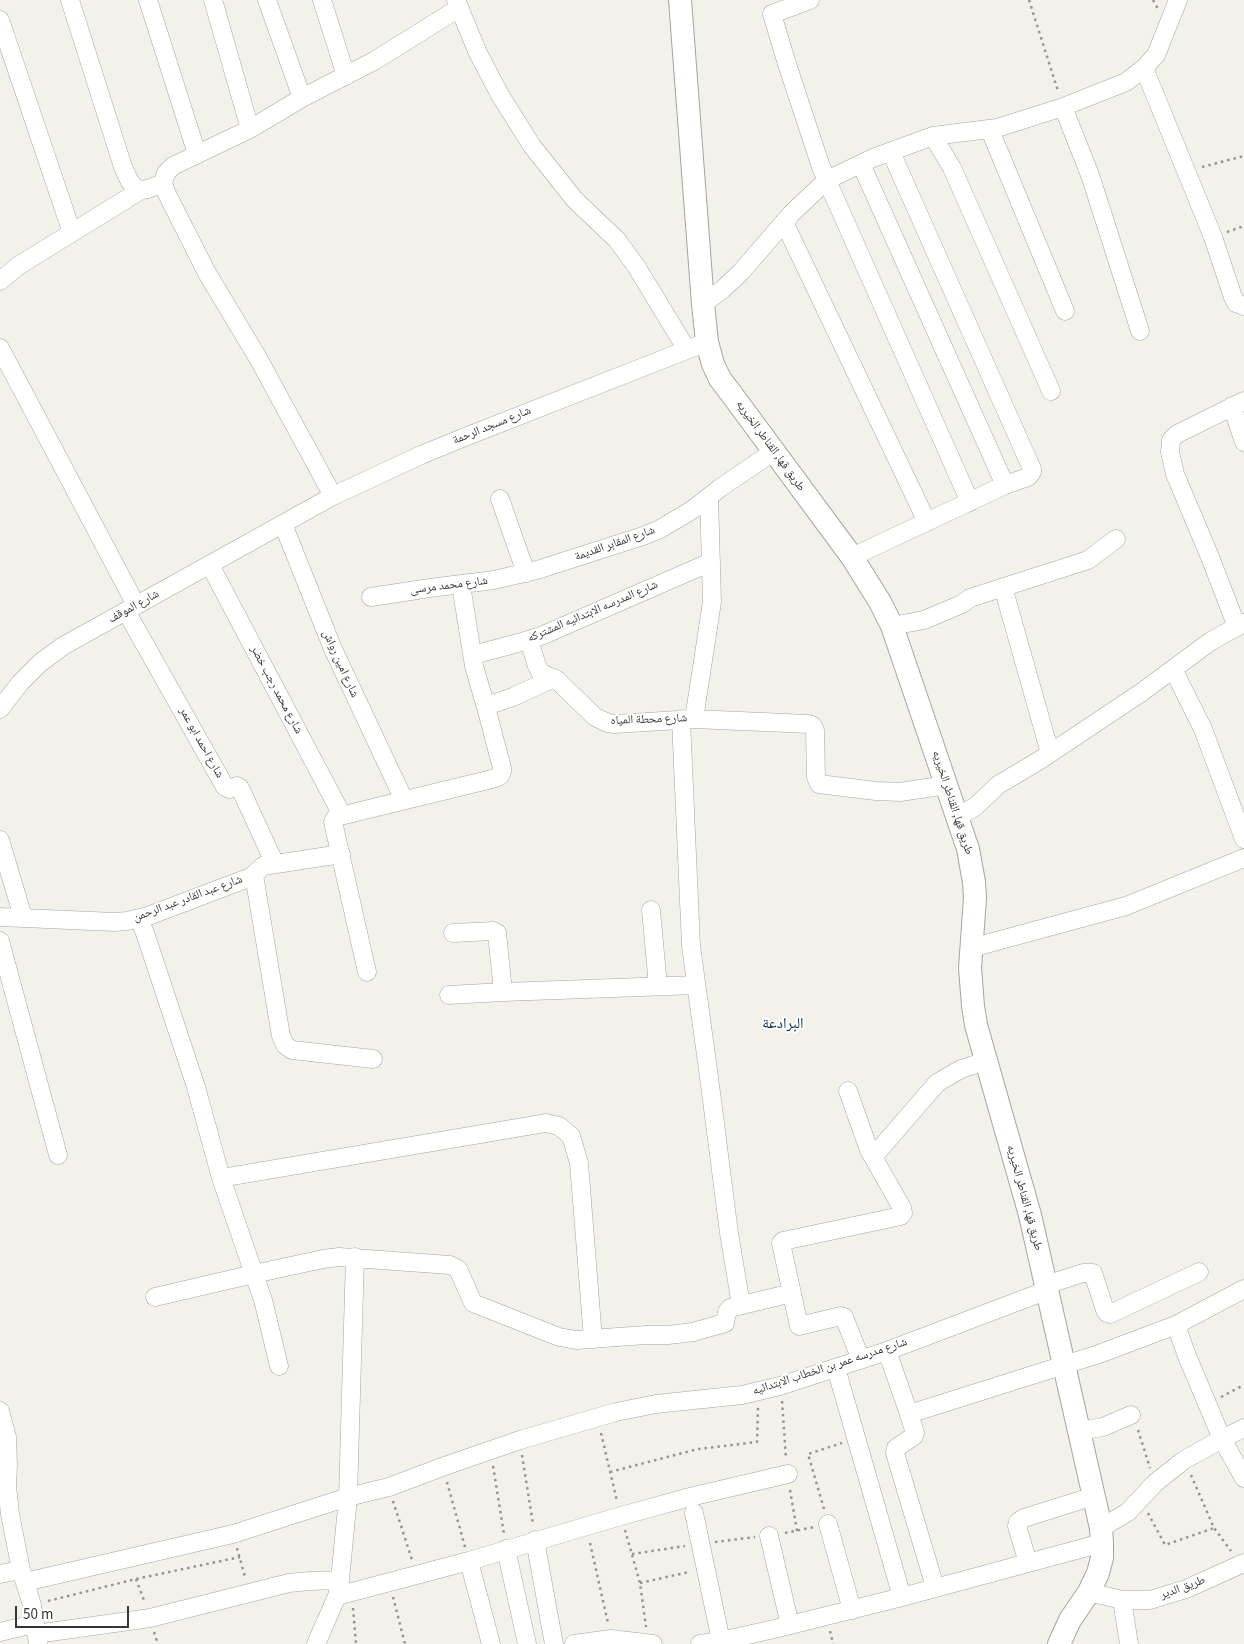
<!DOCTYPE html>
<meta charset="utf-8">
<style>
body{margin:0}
#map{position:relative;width:1244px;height:1644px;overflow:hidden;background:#f3f2ea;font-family:"Source Sans 3",sans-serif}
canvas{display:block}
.scale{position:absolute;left:15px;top:1606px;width:114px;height:22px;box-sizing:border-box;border:2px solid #363633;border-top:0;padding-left:6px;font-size:15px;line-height:18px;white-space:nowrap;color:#363633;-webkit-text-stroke:4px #fff;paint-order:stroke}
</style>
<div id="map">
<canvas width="1244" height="1644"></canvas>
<div class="scale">50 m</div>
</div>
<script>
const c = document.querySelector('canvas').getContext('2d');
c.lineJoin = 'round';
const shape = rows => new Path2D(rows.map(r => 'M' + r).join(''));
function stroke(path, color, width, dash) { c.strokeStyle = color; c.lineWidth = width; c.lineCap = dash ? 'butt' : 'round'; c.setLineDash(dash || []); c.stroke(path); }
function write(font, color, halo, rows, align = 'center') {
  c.font = font + ' "Source Sans 3","Noto Naskh Arabic",sans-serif'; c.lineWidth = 4; c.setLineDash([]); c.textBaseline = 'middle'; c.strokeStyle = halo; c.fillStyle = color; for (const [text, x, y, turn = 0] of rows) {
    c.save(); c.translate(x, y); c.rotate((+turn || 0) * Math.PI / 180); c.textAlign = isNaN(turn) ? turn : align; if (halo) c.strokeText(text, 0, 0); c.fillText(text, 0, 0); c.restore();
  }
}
const minor = shape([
 [70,0,123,167,129,180,134,187,141,190,148,189,163,183],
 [148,0,197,154],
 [213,0,250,129],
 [267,0,302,98],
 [322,0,346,76],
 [456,0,478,53,500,95,532,146,575,200,617,240,636,266,687,350],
 [810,0,772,14,787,64,821,167,970,502],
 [0,20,72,233],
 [1144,68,1213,237,1233,297,1236,303,1244,306],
 [1063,107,1090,175,1140,331],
 [990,130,1065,311],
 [933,136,952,168,1051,391],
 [861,164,1005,485],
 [784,222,927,522],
 [0,281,18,266,141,190],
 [703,304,723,289,741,272,792,213,827,180,873,158,933,136,997,128,1063,107,1126,82,1144,68,1156,55,1178,0],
 [0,348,136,605],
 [1232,406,1244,442],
 [333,496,258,358,207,273,166,192,163,183,166,173,173,166,250,129,302,98,374,61,459,8],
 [500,499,526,573],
 [283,524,333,649,404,800],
 [852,557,1005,485,1028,477,1032,472,1032,469,891,152],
 [210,565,342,815],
 [1003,587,1050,753],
 [371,597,430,588,494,580,537,570,643,536,660,529,692,510,720,488,773,452],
 [126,611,225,787,229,789,237,786,240,788,275,864],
 [892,626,924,620,962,604,970,598,1088,560,1116,539],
 [1237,627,1210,557,1175,474,1170,452,1171,440,1177,434,1244,401],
 [529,640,537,666,541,673,557,680,595,717,608,723,615,724,694,719,809,724,812,725,815,730,816,777,819,784,876,791,900,792,947,785],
 [473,655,518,643,541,636,711,562],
 [1173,669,1203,729,1244,839],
 [486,706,513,697,554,678],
 [0,709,20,683,40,663,63,646,333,496,421,455,465,437,707,342],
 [681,719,691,946,709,1077,729,1233,741,1305],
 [694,719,712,602,709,497],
 [958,817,976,806,998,785,1040,760,1142,692,1211,641,1244,623],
 [0,840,23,917],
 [254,875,281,1036,285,1045,292,1050,373,1059],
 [651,910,658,986],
 [0,917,115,922,127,921,148,916,251,877,263,866,341,854],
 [139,919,145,933,196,1087,221,1178,254,1274,323,1259,339,1257,450,1265,458,1269,473,1303,559,1337,576,1340,646,1335,668,1335,693,1332,725,1323,727,1312,730,1308,792,1293],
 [453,933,493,931,497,933,503,992],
 [0,941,58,1155],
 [971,948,1126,906,1244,858],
 [367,972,333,822,336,817,492,779,500,776,502,772,502,768,487,711,474,666,461,585],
 [449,995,503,992,696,985],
 [848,1091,869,1150,902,1208,903,1213,901,1216,783,1241,781,1243,799,1326,841,1316,844,1317,861,1360],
 [873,1157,937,1083,961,1069,986,1061],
 [221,1178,546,1123,559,1126,571,1136,579,1163,593,1339],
 [1046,1285,1083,1273,1093,1273,1105,1310,1107,1313,1110,1314,1199,1272],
 [155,1297,254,1274,263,1300,279,1366],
 [1176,1325,1187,1356,1222,1439,1244,1478],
 [887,1351,909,1414,1099,1354,1176,1325,1244,1289],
 [836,1368,902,1597],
 [0,1411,7,1437,8,1465,7,1486,10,1514,21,1570,32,1605,38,1644],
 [909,1414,915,1433,914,1436,896,1448,895,1453,935,1587],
 [1079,1431,1103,1427,1131,1415],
 [694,1513,721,1641],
 [828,1524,852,1610],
 [1101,1528,1128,1512,1155,1483,1184,1460,1222,1439,1244,1428],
 [769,1536,790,1625],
 [535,1540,554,1644],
 [506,1549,527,1644],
 [469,1561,491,1644],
 [1028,1563,1017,1526,1018,1522,1024,1518,1094,1496],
 [0,1574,21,1570],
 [25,1582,233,1534,348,1497,389,1487,442,1467,520,1440,616,1412,656,1404,742,1395,780,1386,887,1351,1048,1290],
 [1089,1592,1122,1600,1150,1600,1186,1589,1244,1563],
 [337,1596,469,1561,621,1516,690,1497,788,1474],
 [1122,1600,1129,1644],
 [0,1632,34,1624],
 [36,1634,150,1618,289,1583,310,1581,340,1580],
 [316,1644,337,1596,340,1580,348,1497,355,1257],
 [574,1644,611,1639,653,1644],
 [700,1644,721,1641,774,1629,902,1597,1102,1543]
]);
const tertiary = shape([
 [680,0,703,304,707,342,713,364,720,379,730,392,852,557,880,602,892,626,968,849,974,882,975,898,970,968,973,1006,976,1025,1030,1215,1101,1528,1102,1543,1102,1558,1098,1573,1089,1592,1070,1620,1059,1644]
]);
stroke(minor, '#a5a49d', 19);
stroke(tertiary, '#a5a49d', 24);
stroke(shape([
 [1029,0,1058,91],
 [1153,0,1158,9],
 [1202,167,1244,156],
 [1227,232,1244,226],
 [1221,1397,1244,1385],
 [782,1401,786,1458],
 [1138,1430,1150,1468],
 [601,1433,617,1501],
 [522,1455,533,1524],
 [493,1466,504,1534],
 [610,1472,698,1449,757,1442,758,1407],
 [1191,1475,1214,1528,1231,1551],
 [447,1482,465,1547],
 [790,1490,797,1531],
 [393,1501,412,1560],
 [824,1509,808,1454,842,1443],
 [1148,1513,1165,1545,1214,1528],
 [625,1530,640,1583,646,1627],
 [785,1533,814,1527],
 [715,1542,755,1537],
 [590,1543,608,1623],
 [237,1548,245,1577],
 [632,1554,685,1546],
 [136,1579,145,1603],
 [640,1583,689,1572],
 [393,1597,405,1644],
 [48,1601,136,1579,240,1557],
 [353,1608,356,1644],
 [830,1631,833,1644],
 [154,1632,158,1644]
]), '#95948f', 2.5, [2.5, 4]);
stroke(minor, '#fff', 18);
stroke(tertiary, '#fff', 22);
write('12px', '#363633', '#fff', [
 ["شارع مسجد الرحمة",492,426,-22],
 ["طريق قها, القناطر الخيريه",770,446,54],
 ["شارع المقابر القديمة",615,544,-19],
 ["شارع محمد مرسى",449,586,-7],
 ["شارع الموقف",134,607,-29],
 ["شارع المدرسه الابتدائيه المشتركه",593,612,-23],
 ["شارع امين رواش",340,664,66],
 ["شارع محمد رجب خضر",276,690,62],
 ["شارع محطة المياه",649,720,-2],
 ["شارع احمد ابو عمر",201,743,61],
 ["طريق قها, القناطر الخيريه",952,803,72],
 ["شارع عبد القادر عبد الرحمن",188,899,-20],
 ["طريق قها, القناطر الخيريه",1024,1198,75],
 ["شارع مدرسه عمر بن الخطاب الابتدائيه",830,1367,-18],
 ["طريق الدير",1183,1588,-20]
]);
write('15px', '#082c44', '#fff', [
 ["البرادعة",783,1025]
]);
</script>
